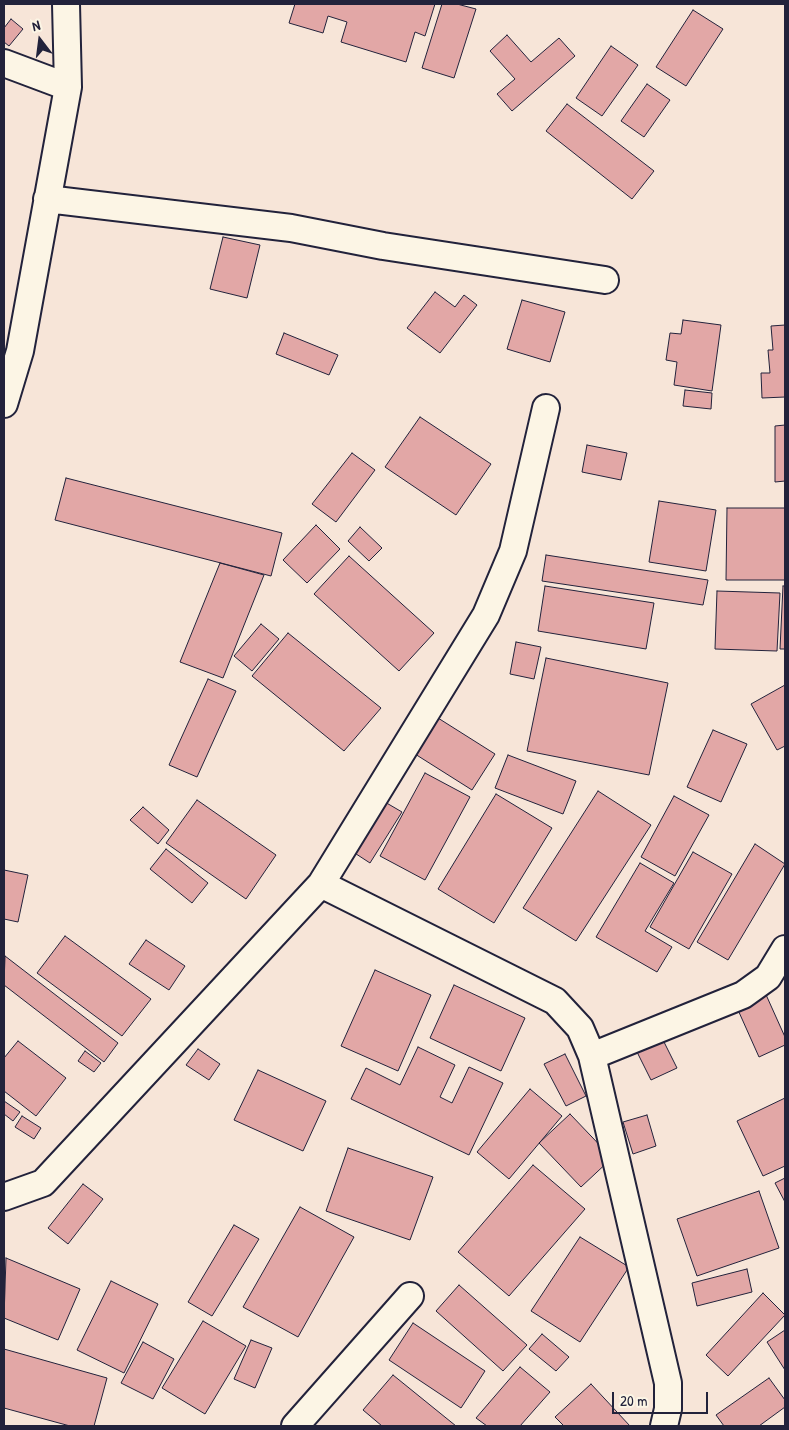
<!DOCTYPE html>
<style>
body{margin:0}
#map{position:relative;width:789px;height:1430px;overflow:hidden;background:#f7e5d8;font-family:"Patrick Hand",sans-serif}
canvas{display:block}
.frame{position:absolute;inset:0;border:5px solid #22223b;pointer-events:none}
.north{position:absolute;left:15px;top:15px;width:50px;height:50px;-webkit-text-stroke:4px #fcf5e5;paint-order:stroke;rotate:345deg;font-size:14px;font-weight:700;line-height:20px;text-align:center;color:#22223b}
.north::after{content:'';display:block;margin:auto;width:18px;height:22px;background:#22223b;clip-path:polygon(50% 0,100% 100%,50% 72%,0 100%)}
.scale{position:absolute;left:612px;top:1392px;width:96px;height:22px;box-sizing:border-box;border:2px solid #22223b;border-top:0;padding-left:6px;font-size:15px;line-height:18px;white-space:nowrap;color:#22223b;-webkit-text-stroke:4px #fcf5e5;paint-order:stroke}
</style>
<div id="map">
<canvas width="789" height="1430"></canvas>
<div class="frame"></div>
<div class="north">N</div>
<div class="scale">20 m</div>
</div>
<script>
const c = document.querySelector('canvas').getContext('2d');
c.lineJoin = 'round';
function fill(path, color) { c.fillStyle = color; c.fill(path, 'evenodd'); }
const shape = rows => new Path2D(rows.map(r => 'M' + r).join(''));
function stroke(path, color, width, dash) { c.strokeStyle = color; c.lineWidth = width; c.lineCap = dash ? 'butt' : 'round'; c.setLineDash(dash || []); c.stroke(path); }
const building = shape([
 [295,4,435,4,425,36,415,32,406,62,341,42,347,22,328,16,323,33,289,23,295,4],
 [442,4,457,4,476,9,454,78,422,68,442,4],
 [693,10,723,29,686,86,656,67,693,10],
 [11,19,23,29,9,46,4,42,4,28,11,19],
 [507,35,531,62,559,38,575,56,512,111,497,94,515,79,490,51,507,35],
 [611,46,638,65,602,116,576,98,611,46],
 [647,84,670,100,644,137,621,121,647,84],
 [567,104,654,171,632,199,546,131,567,104],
 [223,237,260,245,247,298,210,289,223,237],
 [435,292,455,307,464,295,477,305,440,353,407,328,435,292],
 [522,300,565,312,550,362,507,349,522,300],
 [683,320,721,325,712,391,674,385,677,362,666,360,670,333,681,334,683,320],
 [785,325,785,397,762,398,761,373,770,373,768,350,773,350,771,326,785,325],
 [284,333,338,355,329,375,276,354,284,333],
 [685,390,712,393,711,409,683,406,685,390],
 [420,417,491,464,456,515,385,467,420,417],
 [785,425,785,481,775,482,775,426,785,425],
 [587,445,627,453,621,480,582,472,587,445],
 [352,453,375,470,336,522,312,504,352,453],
 [66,478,282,533,271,576,55,520,66,478],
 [659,501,716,510,706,571,649,562,659,501],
 [727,508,785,508,785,580,726,580,727,508],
 [316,525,340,549,307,583,283,560,316,525],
 [360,527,382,548,369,561,348,541,360,527],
 [546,555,708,580,703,605,542,581,546,555],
 [349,556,434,633,399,671,314,594,349,556],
 [220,563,264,575,223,678,180,662,220,563],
 [545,586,654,603,646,649,538,631,545,586],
 [783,586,785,586,785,649,780,649,783,586],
 [717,591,780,593,777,651,715,649,717,591],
 [261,624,279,639,252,671,234,656,261,624],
 [288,633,381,708,344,751,252,676,288,633],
 [516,642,541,647,534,679,510,674,516,642],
 [546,658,668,683,649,775,527,751,546,658],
 [208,679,236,691,197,777,169,765,208,679],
 [785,685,785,746,777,750,751,704,785,685],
 [438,718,495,754,472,790,415,754,438,718],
 [713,730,747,744,721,802,687,787,713,730],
 [508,755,576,781,563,814,495,788,508,755],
 [425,773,470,797,425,880,380,856,425,773],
 [598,791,651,825,576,941,523,908,598,791],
 [496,794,552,828,494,923,438,889,496,794],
 [674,796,709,815,675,876,641,857,674,796],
 [378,798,402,812,370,863,347,848,378,798],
 [197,800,276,855,246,899,166,843,197,800],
 [143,807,169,830,158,844,130,820,143,807],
 [755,844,785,864,728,960,697,942,755,844],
 [166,849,208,883,192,903,150,869,166,849],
 [693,852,732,874,689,949,650,927,693,852],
 [640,863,674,883,645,931,672,947,657,972,596,937,640,863],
 [4,870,28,875,18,922,4,919,4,870],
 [65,936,151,999,122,1036,37,973,65,936],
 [146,940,185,966,169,990,129,964,146,940],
 [5,956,118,1043,104,1062,4,985,5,956],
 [375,970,431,995,398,1071,341,1046,375,970],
 [454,985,525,1018,501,1071,430,1038,454,985],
 [763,988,785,1037,785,1045,759,1057,734,1001,763,988],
 [660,1034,677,1068,651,1080,634,1046,660,1034],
 [18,1041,66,1078,36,1116,4,1091,4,1058,18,1041],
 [418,1047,455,1065,440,1097,452,1103,469,1067,503,1083,469,1155,351,1099,366,1068,400,1085,418,1047],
 [198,1049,220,1064,209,1080,186,1065,198,1049],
 [85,1051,101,1063,94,1072,78,1061,85,1051],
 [565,1054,586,1096,566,1106,544,1064,565,1054],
 [258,1070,326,1101,303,1151,234,1120,258,1070],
 [530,1089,562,1116,509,1179,477,1152,530,1089],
 [785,1098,785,1166,763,1176,737,1121,785,1098],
 [4,1101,20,1112,13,1121,4,1114,4,1101],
 [570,1114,612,1158,581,1187,539,1143,570,1114],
 [647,1115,656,1146,633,1154,623,1122,647,1115],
 [22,1116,41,1128,34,1139,15,1127,22,1116],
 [348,1148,433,1177,410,1240,326,1211,348,1148],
 [533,1165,585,1209,509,1296,458,1252,533,1165],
 [785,1178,785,1202,775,1183,785,1178],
 [83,1184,103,1199,68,1244,48,1228,83,1184],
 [759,1191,779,1248,697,1276,677,1219,759,1191],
 [300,1207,354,1237,298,1337,243,1307,300,1207],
 [234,1225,259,1239,212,1316,188,1302,234,1225],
 [580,1237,629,1267,580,1342,531,1311,580,1237],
 [6,1258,80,1289,58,1340,4,1318,6,1258],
 [747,1269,752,1292,697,1306,692,1283,747,1269],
 [111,1281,158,1304,124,1373,77,1350,111,1281],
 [459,1285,527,1345,503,1371,436,1311,459,1285],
 [763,1293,785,1315,728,1376,706,1355,763,1293],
 [203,1321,246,1346,205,1414,162,1388,203,1321],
 [413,1323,485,1371,461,1408,389,1360,413,1323],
 [785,1330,785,1370,767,1342,785,1330],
 [542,1334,569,1357,556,1371,529,1349,542,1334],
 [251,1340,272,1348,255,1388,234,1379,251,1340],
 [143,1342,174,1359,153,1399,121,1383,143,1342],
 [4,1349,107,1378,94,1426,70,1426,4,1408,4,1349],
 [520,1367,550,1392,520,1426,487,1426,476,1418,520,1367],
 [393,1375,456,1426,382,1426,363,1410,393,1375],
 [769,1378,785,1400,785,1407,759,1426,724,1426,716,1415,769,1378],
 [591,1384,630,1426,564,1426,555,1417,591,1384]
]);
fill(building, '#e2a7a6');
stroke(building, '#22223b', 1);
const minor = shape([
 [4,63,68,87],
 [47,199,291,228,383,246,605,280],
 [4,404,20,351,68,87,66,4],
 [321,884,555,1001,580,1028,592,1056,668,1383,668,1409,664,1426],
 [592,1056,743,995,768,977,785,949],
 [4,1197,43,1183,321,884,486,615,513,551,546,408],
 [295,1426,410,1296]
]);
stroke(minor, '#22223b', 30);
stroke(minor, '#fcf5e5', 26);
</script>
